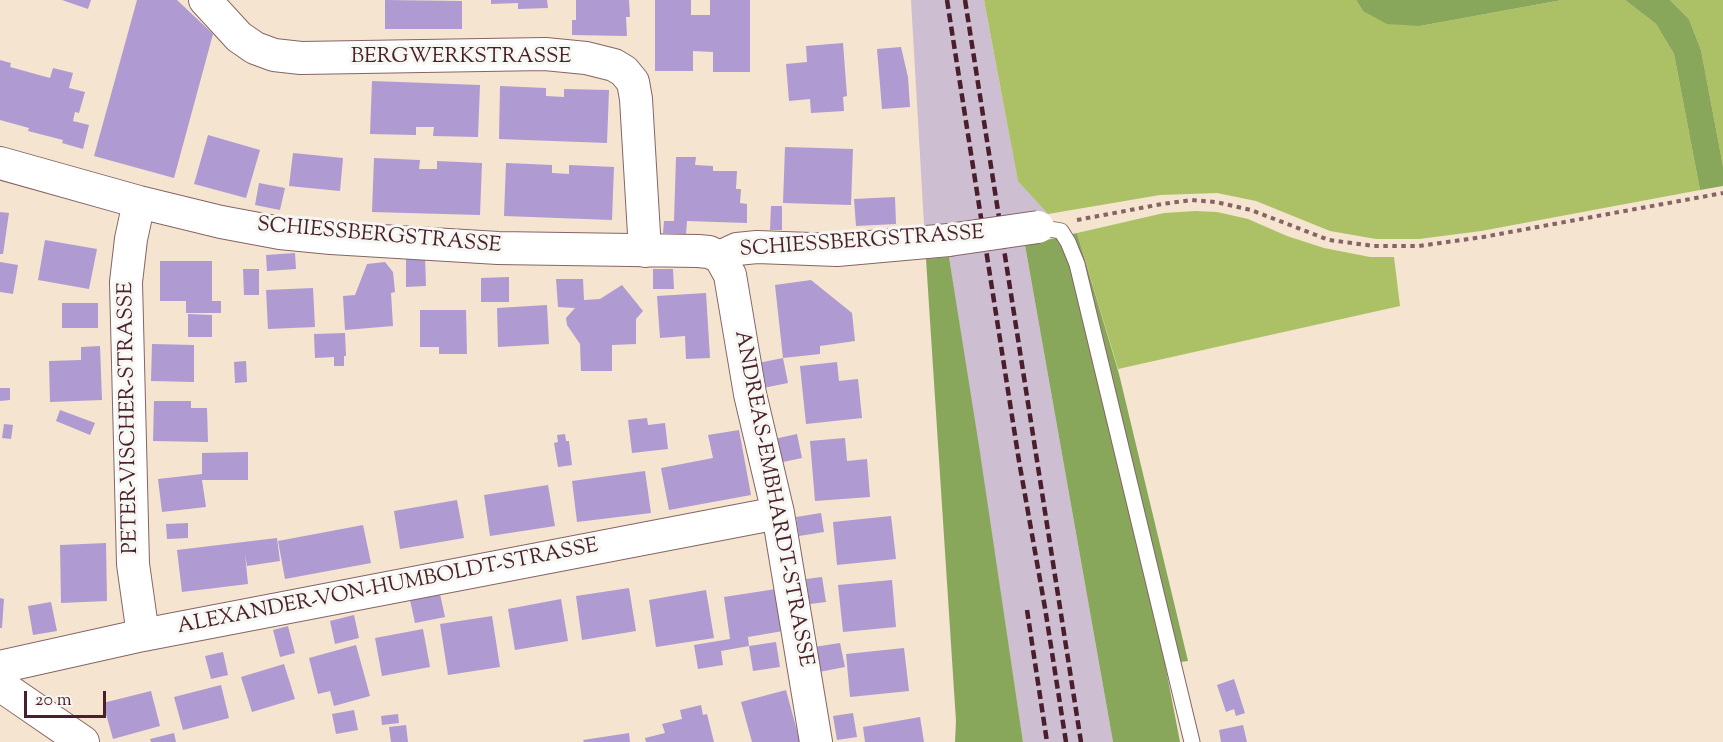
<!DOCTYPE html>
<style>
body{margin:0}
#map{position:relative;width:1723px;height:742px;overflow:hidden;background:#f4e4d0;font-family:"Sorts Mill Goudy",serif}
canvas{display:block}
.scale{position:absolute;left:24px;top:691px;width:82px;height:27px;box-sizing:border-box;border:3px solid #4a1f2b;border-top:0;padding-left:8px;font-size:18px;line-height:21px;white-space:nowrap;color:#4a1f2b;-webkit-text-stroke:4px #f6f6f2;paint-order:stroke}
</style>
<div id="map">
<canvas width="1723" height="742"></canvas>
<div class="scale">20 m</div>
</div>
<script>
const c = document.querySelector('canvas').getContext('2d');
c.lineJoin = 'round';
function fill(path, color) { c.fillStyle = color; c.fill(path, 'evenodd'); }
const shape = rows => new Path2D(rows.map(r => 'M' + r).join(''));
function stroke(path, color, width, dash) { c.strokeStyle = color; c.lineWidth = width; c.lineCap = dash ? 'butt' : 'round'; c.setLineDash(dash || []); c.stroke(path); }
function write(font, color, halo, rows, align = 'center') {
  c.font = font + ' "Sorts Mill Goudy",serif'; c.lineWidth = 6; c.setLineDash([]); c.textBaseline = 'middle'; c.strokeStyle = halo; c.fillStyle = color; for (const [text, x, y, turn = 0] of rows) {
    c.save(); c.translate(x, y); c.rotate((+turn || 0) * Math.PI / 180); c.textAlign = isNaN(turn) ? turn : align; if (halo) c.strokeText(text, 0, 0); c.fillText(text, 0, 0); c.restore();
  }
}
fill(shape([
 [911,0,984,0,1018,180,1048,214,1025,245,1113,742,1023,742,949,257,926,259]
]), '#cebed1');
fill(shape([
 [984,0,1356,0,1363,11,1420,26,1562,0,1625,0,1656,24,1674,54,1700,190,1481,231,1419,239,1376,239,1330,231,1256,201,1217,193,1160,195,1048,214,1018,181],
 [1670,0,1723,0,1723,166,1701,50,1689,19],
 [1195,211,1217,212,1248,219,1287,236,1324,248,1370,257,1394,257,1400,306,1118,369,1077,233,1164,213]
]), '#acc165');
fill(shape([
 [1356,0,1562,0,1420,26,1387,24,1363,11],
 [1625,0,1670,0,1689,19,1701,50,1723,166,1723,186,1700,190,1674,54,1656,24],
 [1077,233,1119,374,1188,661,1165,664,1180,742,1113,742,1025,245],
 [949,257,979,446,1023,742,955,742,956,721,926,259]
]), '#89a75a');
fill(shape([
 [62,0,91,0,88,9],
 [137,0,177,0,213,34,174,178,94,156],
 [385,0,462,1,462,29,385,29],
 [491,0,547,0,548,8,518,9,518,3,491,4],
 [576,0,629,0,630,17,626,17,627,36,572,35,572,20,576,20],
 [655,0,691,0,691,15,710,15,710,0,750,0,750,72,713,72,713,52,693,51,693,71,655,71],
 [843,43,847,96,843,97,844,111,811,113,810,99,789,101,786,64,807,62,806,46],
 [901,47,908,77,910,107,882,109,877,49],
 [0,60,11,63,10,67,50,78,53,68,73,73,69,88,85,92,79,113,75,112,73,121,89,125,83,149,62,143,63,140,28,131,29,128,0,120],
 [372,81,480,85,478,137,433,136,434,127,416,127,416,135,370,134],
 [500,86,546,88,546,96,564,97,564,89,609,90,607,143,499,139],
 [208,135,260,150,246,198,194,184],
 [785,147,853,149,851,205,783,203],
 [293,153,343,158,340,191,289,186],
 [676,157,696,157,695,165,713,166,713,171,737,171,736,189,741,189,740,203,747,204,747,223,687,221,686,234,663,233,664,221,674,221],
 [374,158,420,160,419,169,437,169,437,161,482,163,480,215,372,212],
 [506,163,552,165,552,173,569,174,569,165,614,167,612,220,504,216],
 [259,183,285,188,280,210,255,205],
 [895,197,896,224,856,226,854,199],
 [771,206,782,206,782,230,770,230],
 [0,212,9,213,3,254,0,254],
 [45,240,97,249,89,289,38,280],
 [295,253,296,269,267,271,266,255],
 [425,257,426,286,406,287,406,258],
 [160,261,212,261,212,301,221,301,221,313,186,313,186,301,160,301],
 [0,262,18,265,13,294,0,292],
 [385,262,393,272,395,292,391,293,393,326,345,330,343,296,355,295,367,264],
 [243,269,259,269,259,295,244,295],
 [653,269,673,269,674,289,653,289],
 [509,277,509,302,481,302,481,278],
 [556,279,583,279,584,300,600,299,622,285,643,311,636,319,636,344,612,345,612,371,581,371,580,344,567,325,566,318,575,308,558,307],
 [811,280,852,313,855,341,820,346,820,354,783,358,775,285],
 [313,288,315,327,268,329,266,290],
 [706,293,710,358,686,359,685,336,660,338,657,296],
 [62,303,98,303,98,328,62,328],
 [547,305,549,344,498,347,497,308],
 [420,310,466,310,467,354,439,354,439,347,420,347],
 [188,314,212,315,212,337,188,337],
 [345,333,346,356,344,356,344,366,334,366,334,357,315,358,314,334],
 [152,344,194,345,194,382,151,381],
 [100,346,102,400,50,402,49,361,81,360,81,347],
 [783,358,788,383,763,388,758,363],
 [246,361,247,382,235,383,234,362],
 [837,362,839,381,858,379,862,418,806,424,800,366],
 [0,388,10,388,10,400,0,401],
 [154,401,191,401,191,408,207,408,208,442,153,441],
 [60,410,95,423,90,435,56,421],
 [647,418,648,425,665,423,668,449,632,453,628,420],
 [4,424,13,425,11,439,2,438],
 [739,430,751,495,669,510,661,468,713,458,708,435],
 [565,434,566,441,569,441,572,465,558,467,554,443,558,442,557,435],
 [797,434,802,458,778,463,774,439],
 [845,438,847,461,867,459,870,497,815,501,810,441],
 [248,452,248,480,202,480,206,507,162,512,158,479,202,474,202,453],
 [645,471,651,513,577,522,572,481],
 [548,485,555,526,490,536,484,495],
 [457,500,464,538,400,549,394,511],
 [821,513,824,532,799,536,796,517],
 [891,516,896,559,837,565,833,522],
 [188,523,188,538,167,539,166,524],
 [363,525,371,563,285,579,278,541],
 [277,538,280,561,247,566,245,554,248,584,182,592,177,550],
 [106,543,107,601,61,603,60,545],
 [822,577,826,602,810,604,806,579],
 [892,580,896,627,843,632,838,585],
 [629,588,636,631,582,640,576,596],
 [776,589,783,631,748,637,749,646,721,651,723,665,698,669,694,645,730,639,724,597],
 [706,590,714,638,656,647,649,600],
 [440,594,445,617,415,623,410,600],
 [0,598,4,599,2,628,0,628],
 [561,599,568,641,515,650,508,609],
 [51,602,57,631,33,635,28,606],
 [354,615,359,638,335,644,330,621],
 [492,616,500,667,448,675,440,624],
 [288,626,295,653,280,657,273,630],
 [423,629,430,667,382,676,375,638],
 [776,642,780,667,753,671,749,646],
 [840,643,845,667,819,672,814,647],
 [356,645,370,696,334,706,330,691,318,694,309,658],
 [904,648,909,691,850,697,846,654],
 [223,652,228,675,211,679,205,656],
 [284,664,295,699,252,712,241,677],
 [1234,679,1245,713,1236,716,1234,709,1226,712,1217,685],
 [221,685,229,718,183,730,174,697],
 [786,690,800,742,752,742,741,702],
 [151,691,160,726,113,739,103,703],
 [701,705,703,715,707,714,714,742,646,742,645,738,665,733,662,724,682,719,680,710],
 [354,710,358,730,336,734,332,714],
 [853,713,857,737,837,740,833,716],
 [398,714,399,723,382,725,381,716],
 [920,717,924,742,865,742,863,727],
 [406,725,408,742,391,742,389,727],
 [1243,725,1247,742,1221,742,1219,730],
 [174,733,176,742,151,742,150,739],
 [629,733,630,742,584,742,583,740]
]), '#af9ad1');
const service = shape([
 [1038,227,1061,231,1068,242,1077,264,1192,742]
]);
const minor = shape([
 [205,0,239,37,255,48,274,55,301,58,545,54,586,58,614,65,624,71,633,82,636,99,645,251],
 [0,163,139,202,221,222,280,233,331,238,498,248,698,251,709,252,720,257,737,249,757,247,837,250,949,240],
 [139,202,131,239,126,282,133,564,143,635],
 [720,257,730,275,750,394,778,513,816,742],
 [0,667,143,635,778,513],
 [0,685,83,742]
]);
stroke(service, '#866465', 17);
stroke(minor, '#866465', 34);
stroke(shape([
 [1077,220,1162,204,1192,200,1216,202,1251,210,1329,240,1374,246,1419,246,1483,237,1723,193]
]), '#866465', 4, [4.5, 4.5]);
stroke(service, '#fff', 15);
stroke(minor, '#fff', 32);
stroke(shape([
 [947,0,1019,461,1045,608,1066,742],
 [965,0,1081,742],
 [1027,610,1047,742]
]), '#4a1f2b', 4.5, [9, 4.5]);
const minorBridge = shape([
 [949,240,1038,227]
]);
stroke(minorBridge, '#866465', 34, []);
stroke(minorBridge, '#fff', 32);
write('21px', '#4a1f2b', '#f6f6f2', [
 ["BERGWERKSTRASSE",461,58],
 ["SCHIESSBERGSTRASSE",379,237,5],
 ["SCHIESSBERGSTRASSE",862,243,-4],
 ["PETER-VISCHER-STRASSE",130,418,-91],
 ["ANDREAS-EMBHARDT-STRASSE",772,499,79],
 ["ALEXANDER-VON-HUMBOLDT-STRASSE",388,588,-11]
]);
</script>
